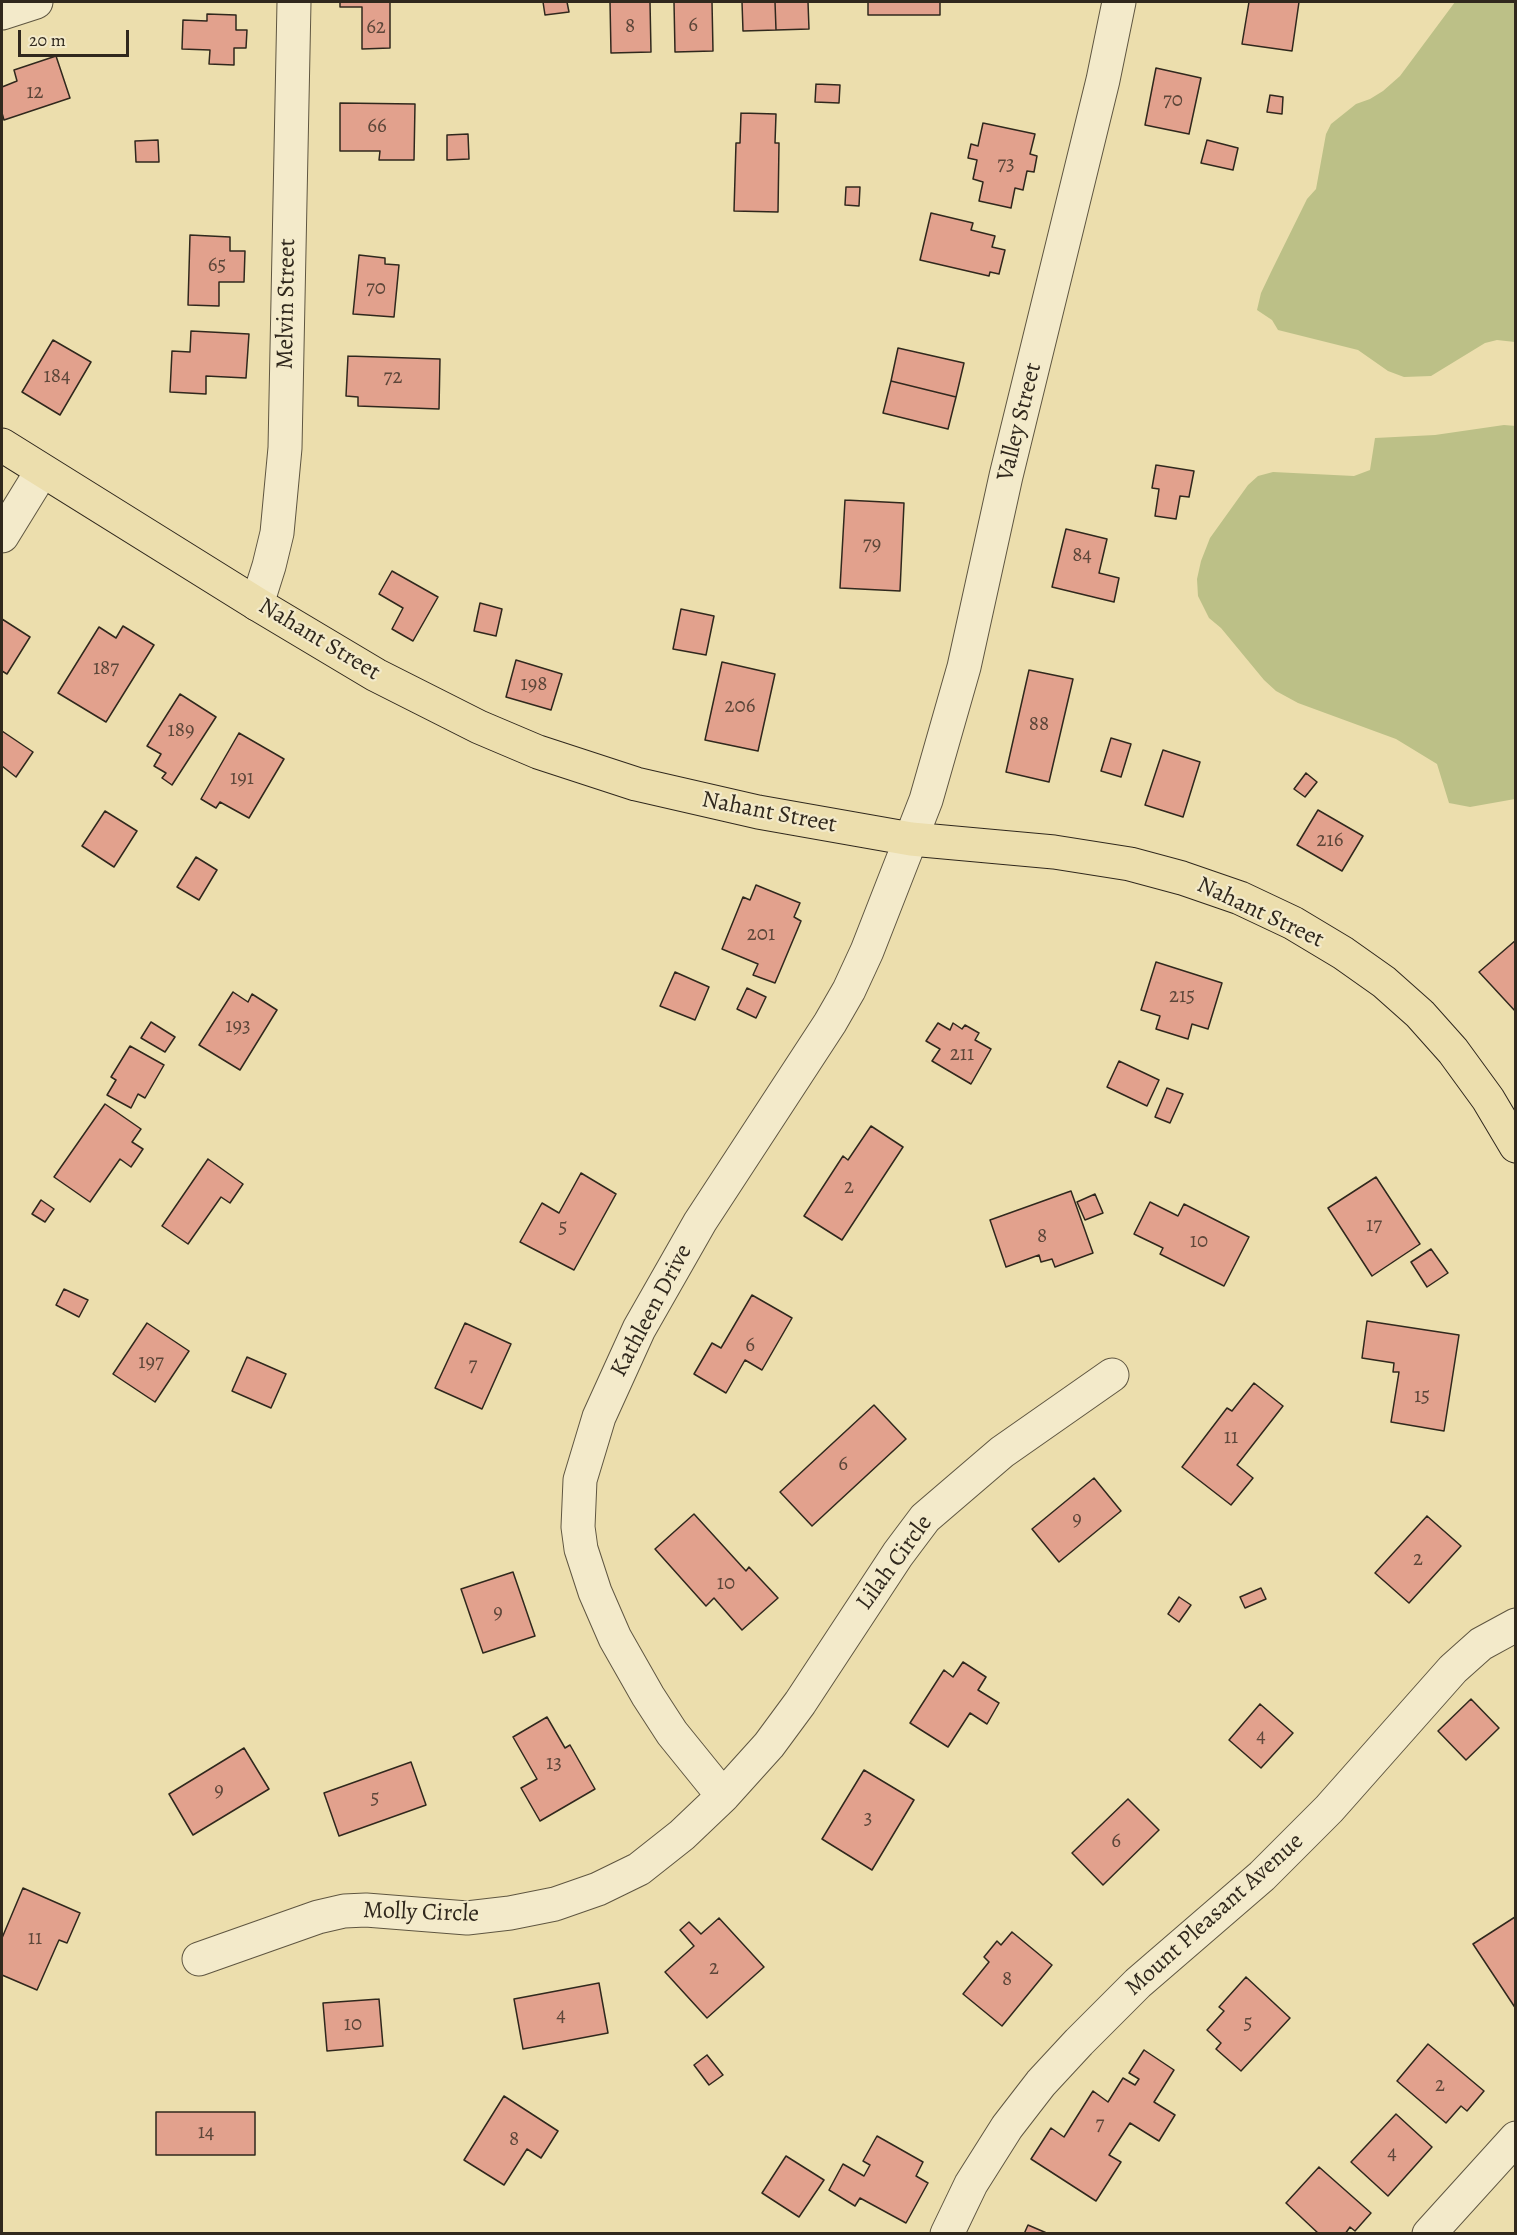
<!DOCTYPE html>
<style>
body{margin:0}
#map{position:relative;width:1517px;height:2235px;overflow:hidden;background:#ecdead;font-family:Alegreya,serif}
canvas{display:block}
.frame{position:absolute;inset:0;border:3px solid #30281d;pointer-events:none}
.scale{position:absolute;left:18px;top:30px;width:111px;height:27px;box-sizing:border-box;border:3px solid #30281d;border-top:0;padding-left:8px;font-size:18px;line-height:21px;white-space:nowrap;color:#30281d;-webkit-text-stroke:4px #f3eaca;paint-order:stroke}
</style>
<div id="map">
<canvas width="1517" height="2235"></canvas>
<div class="frame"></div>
<div class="scale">20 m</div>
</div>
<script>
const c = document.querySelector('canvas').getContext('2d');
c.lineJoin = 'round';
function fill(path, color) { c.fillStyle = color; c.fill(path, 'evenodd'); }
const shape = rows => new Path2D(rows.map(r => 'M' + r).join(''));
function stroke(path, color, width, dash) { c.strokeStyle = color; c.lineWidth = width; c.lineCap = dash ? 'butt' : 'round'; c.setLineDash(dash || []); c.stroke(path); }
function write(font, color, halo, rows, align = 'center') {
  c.font = font + ' Alegreya,serif'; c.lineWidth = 4.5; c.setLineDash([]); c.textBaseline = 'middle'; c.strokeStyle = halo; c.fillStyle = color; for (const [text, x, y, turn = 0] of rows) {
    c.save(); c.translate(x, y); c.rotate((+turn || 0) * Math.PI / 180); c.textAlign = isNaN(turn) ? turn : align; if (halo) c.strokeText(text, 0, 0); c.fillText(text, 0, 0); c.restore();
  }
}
fill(shape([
 [1455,2,1515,2,1515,342,1497,340,1485,343,1431,376,1404,377,1388,371,1358,350,1278,330,1272,320,1257,310,1261,293,1271,272,1307,199,1316,189,1326,134,1331,124,1356,104,1370,99,1383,91,1400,76],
 [1504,425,1516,426,1515,799,1470,807,1449,803,1437,764,1396,739,1298,703,1276,691,1264,680,1221,628,1209,618,1198,596,1197,579,1201,561,1210,538,1248,485,1258,476,1273,472,1354,476,1370,470,1375,438,1435,435]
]), '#bcc087');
const building = shape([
 [340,2,390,2,390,48,362,49,362,7,340,7,340,2],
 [543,2,567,2,569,12,545,15,543,2],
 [610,2,650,2,651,52,611,53,610,2],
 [674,2,712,2,713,51,675,52,674,2],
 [742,2,775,2,776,30,743,31,742,2],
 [775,2,808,2,809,29,776,30,775,2],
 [868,2,940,2,940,15,868,15,868,2],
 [1249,2,1299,2,1292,51,1242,44,1249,2],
 [207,14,236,15,236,30,247,30,246,48,234,48,234,65,209,64,210,50,182,49,183,20,207,21,207,14],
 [56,56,70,98,4,120,2,113,2,87,17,81,14,70,56,56],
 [1156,68,1201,78,1189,134,1145,125,1156,68],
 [816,84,840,85,839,103,815,102,816,84],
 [1270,95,1283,97,1282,114,1267,112,1270,95],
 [340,103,415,104,414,160,379,160,380,151,340,151,340,103],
 [741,113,776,114,775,143,779,143,778,212,734,211,736,143,740,143,741,113],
 [983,123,1035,134,1030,154,1037,156,1034,172,1027,171,1023,190,1015,188,1011,208,979,201,983,182,973,179,977,160,968,158,971,144,978,146,983,123],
 [468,134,469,159,447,160,447,135,468,134],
 [158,140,159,162,136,162,135,141,158,140],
 [1207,140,1238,148,1233,170,1201,163,1207,140],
 [846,187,860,187,859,206,845,205,846,187],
 [931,213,973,223,971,230,995,236,992,247,1005,250,999,274,990,272,989,276,920,260,931,213],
 [190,235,230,237,230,251,245,251,244,282,219,282,219,306,188,305,190,235],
 [359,255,385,258,385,264,399,265,394,317,353,314,359,255],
 [191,331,249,334,246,378,206,376,206,394,170,392,172,351,190,352,191,331],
 [53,340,91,362,60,415,22,392,53,340],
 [898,348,964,363,956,397,891,381,898,348],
 [348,356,440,359,439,409,358,406,358,397,346,396,348,356],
 [891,381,956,397,948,429,883,413,891,381],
 [1156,465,1194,471,1189,497,1180,496,1176,519,1155,516,1159,489,1152,488,1156,465],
 [845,500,904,503,900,591,840,588,845,500],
 [1066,529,1107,539,1099,573,1119,578,1114,602,1052,587,1066,529],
 [392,571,438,597,413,641,392,629,403,608,379,594,392,571],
 [480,603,502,609,496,636,474,631,480,603],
 [681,609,714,616,706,655,673,649,681,609],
 [2,619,30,637,7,674,2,671,2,619],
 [123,626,154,645,106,722,58,693,99,627,116,638,123,626],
 [516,660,562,674,551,710,506,697,516,660],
 [722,662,775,674,758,751,705,740,722,662],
 [1029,670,1073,679,1049,782,1006,772,1029,670],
 [180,694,216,717,172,785,162,778,166,773,154,766,161,754,147,746,180,694],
 [2,731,33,752,16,777,2,766,2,731],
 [239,733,284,759,249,818,220,802,216,808,201,799,239,733],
 [1111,738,1131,744,1121,777,1101,771,1111,738],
 [1163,750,1200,762,1183,817,1145,805,1163,750],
 [1306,773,1317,782,1305,797,1294,789,1306,773],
 [1318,810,1363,836,1342,871,1297,845,1318,810],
 [105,811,137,831,114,867,82,846,105,811],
 [196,857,217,870,199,900,177,887,196,857],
 [756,885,800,903,794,917,801,921,775,983,753,975,758,964,722,949,743,897,750,900,756,885],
 [1516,940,1516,1012,1479,972,1516,940],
 [1156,962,1222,983,1208,1029,1192,1024,1188,1039,1156,1029,1160,1016,1141,1010,1156,962],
 [675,972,709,987,695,1020,660,1006,675,972],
 [747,988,766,997,756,1018,737,1009,747,988],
 [233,992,248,1002,252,994,277,1010,240,1070,199,1045,233,992],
 [151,1022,175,1037,165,1052,141,1038,151,1022],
 [938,1023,950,1030,953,1023,962,1029,965,1025,979,1033,975,1040,991,1049,971,1084,932,1061,940,1049,926,1041,938,1023],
 [130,1046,164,1065,145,1098,138,1094,131,1108,107,1095,116,1080,111,1077,130,1046],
 [1119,1061,1159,1080,1147,1106,1107,1087,1119,1061],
 [1167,1088,1183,1094,1170,1123,1155,1117,1167,1088],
 [105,1104,141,1129,132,1142,143,1149,131,1167,120,1159,90,1202,54,1177,105,1104],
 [871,1126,903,1147,842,1240,804,1216,843,1156,848,1160,871,1126],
 [208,1159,243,1184,230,1203,221,1197,188,1244,162,1226,208,1159],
 [581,1173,616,1194,574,1270,520,1242,542,1203,559,1213,581,1173],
 [1376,1177,1420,1244,1372,1276,1328,1208,1376,1177],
 [1071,1191,1093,1253,1055,1267,1052,1259,1041,1262,1039,1255,1006,1267,990,1220,1071,1191],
 [1095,1194,1103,1213,1085,1220,1077,1202,1095,1194],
 [41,1200,54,1209,45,1222,32,1214,41,1200],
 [1150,1202,1178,1216,1184,1204,1249,1237,1224,1286,1160,1254,1163,1248,1134,1234,1150,1202],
 [1431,1249,1448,1273,1427,1287,1411,1262,1431,1249],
 [64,1289,88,1300,79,1317,56,1305,64,1289],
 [752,1295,792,1318,762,1370,745,1360,726,1393,694,1374,712,1343,721,1348,752,1295],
 [1367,1321,1459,1335,1444,1431,1391,1422,1399,1372,1393,1372,1394,1363,1362,1358,1367,1321],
 [147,1323,189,1351,155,1402,113,1374,147,1323],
 [465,1323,511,1344,482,1409,435,1388,465,1323],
 [247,1357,286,1374,271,1408,232,1391,247,1357],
 [1254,1383,1283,1406,1237,1465,1253,1478,1231,1505,1182,1467,1227,1408,1232,1411,1254,1383],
 [874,1405,906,1439,812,1526,780,1492,874,1405],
 [1094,1478,1121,1511,1059,1562,1032,1529,1094,1478],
 [694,1514,746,1571,749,1567,778,1598,742,1630,714,1598,706,1606,655,1549,694,1514],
 [1427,1516,1461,1546,1409,1603,1375,1573,1427,1516],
 [513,1572,535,1636,483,1653,461,1589,513,1572],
 [1261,1588,1266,1599,1245,1608,1240,1597,1261,1588],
 [1179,1597,1191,1605,1179,1622,1168,1614,1179,1597],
 [963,1662,986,1677,978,1690,999,1703,987,1724,970,1713,948,1747,910,1723,944,1670,953,1677,963,1662],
 [1471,1699,1499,1728,1466,1760,1438,1731,1471,1699],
 [1260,1704,1293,1733,1261,1768,1229,1740,1260,1704],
 [547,1717,565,1748,570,1745,595,1789,540,1821,521,1788,537,1779,513,1737,547,1717],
 [244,1748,269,1789,193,1835,169,1794,244,1748],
 [411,1762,426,1805,339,1836,324,1793,411,1762],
 [864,1770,914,1800,872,1870,822,1839,864,1770],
 [1128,1799,1159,1830,1103,1885,1072,1853,1128,1799],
 [23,1888,80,1913,67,1943,59,1940,37,1990,2,1975,2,1938,23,1888],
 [1515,1917,1516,1918,1516,2009,1473,1944,1515,1917],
 [719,1918,764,1967,707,2018,665,1972,694,1946,680,1930,689,1922,701,1934,719,1918],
 [1012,1932,1052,1965,1002,2026,963,1994,989,1962,984,1957,997,1941,1001,1945,1012,1932],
 [1246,1977,1290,2018,1241,2071,1216,2049,1221,2043,1207,2030,1224,2011,1219,2007,1246,1977],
 [599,1983,608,2033,523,2049,514,1999,599,1983],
 [379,1999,383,2046,327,2051,323,2003,379,1999],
 [1428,2044,1484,2091,1467,2111,1461,2106,1446,2123,1397,2081,1428,2044],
 [1144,2050,1174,2070,1154,2102,1175,2115,1159,2141,1130,2123,1109,2155,1121,2162,1096,2201,1031,2159,1051,2128,1064,2137,1093,2091,1108,2102,1123,2078,1135,2085,1139,2079,1129,2073,1144,2050],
 [707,2055,723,2075,709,2085,694,2065,707,2055],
 [504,2096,558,2131,541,2158,527,2149,504,2185,464,2160,504,2096],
 [156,2112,255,2112,255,2155,156,2155,156,2112],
 [1396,2114,1432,2147,1388,2196,1351,2162,1396,2114],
 [877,2136,923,2162,916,2176,928,2183,906,2223,860,2198,855,2206,829,2190,843,2164,864,2176,870,2165,863,2161,877,2136],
 [786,2156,824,2180,799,2217,762,2193,786,2156],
 [1319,2167,1371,2213,1355,2231,1350,2227,1345,2234,1319,2234,1286,2203,1319,2167],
 [1028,2225,1049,2234,1024,2234,1028,2225]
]);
fill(building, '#e2a18d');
stroke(building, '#30281d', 1.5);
const minor = shape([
 [2,13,36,2],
 [2,536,42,471],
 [257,604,269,566,277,533,285,448,294,2],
 [723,1796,672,1733,648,1696,615,1638,595,1592,581,1549,578,1527,580,1480,599,1417,639,1329,700,1222,830,1023,849,990,867,951,926,800,964,667,1006,476,1103,80,1119,2],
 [199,1959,318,1917,344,1911,366,1910,467,1918,510,1913,555,1904,598,1889,639,1869,682,1835,723,1796,769,1745,800,1703,898,1554,925,1518,1002,1452,1112,1375],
 [947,2234,971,2184,1007,2127,1041,2083,1079,2042,1138,1983,1262,1876,1329,1809,1453,1669,1481,1644,1516,1625],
 [1429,2234,1516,2138]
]);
const major = shape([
 [2,445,257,604,376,675,479,727,538,752,636,784,758,812,911,839,1054,852,1130,864,1182,878,1240,898,1293,923,1343,953,1384,982,1420,1014,1453,1051,1488,1099,1516,1146]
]);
stroke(minor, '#5f5641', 35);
stroke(major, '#30281d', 35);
stroke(minor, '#f3eaca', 33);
stroke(major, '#ecdead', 33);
write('21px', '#5c4639', null, [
 ["6",693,26],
 ["8",630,27],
 ["62",376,28],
 ["12",35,93],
 ["70",1173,101],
 ["66",377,127],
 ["73",1006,165],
 ["65",217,266],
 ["70",376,289],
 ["184",57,377],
 ["72",393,378],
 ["79",872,545],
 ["84",1082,556],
 ["187",106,669],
 ["198",534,685],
 ["206",740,707],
 ["88",1039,725],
 ["189",181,731],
 ["191",242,779],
 ["216",1330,841],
 ["201",761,935],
 ["215",1182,997],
 ["193",238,1027],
 ["211",962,1055],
 ["2",849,1188],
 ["17",1374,1226],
 ["5",563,1228],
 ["8",1042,1237],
 ["10",1199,1242],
 ["6",750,1346],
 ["197",151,1363],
 ["7",473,1366],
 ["15",1422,1397],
 ["11",1231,1438],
 ["6",843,1465],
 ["9",1077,1520],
 ["2",1418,1560],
 ["10",726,1584],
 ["9",498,1613],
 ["4",1261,1737],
 ["13",554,1764],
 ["9",219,1791],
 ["5",375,1799],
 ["3",868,1819],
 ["6",1116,1842],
 ["11",35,1939],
 ["2",714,1969],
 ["8",1007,1980],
 ["4",561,2016],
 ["5",1248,2024],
 ["10",353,2025],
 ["2",1440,2086],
 ["7",1100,2125],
 ["14",206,2133],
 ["8",514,2140],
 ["4",1392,2154]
]);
write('24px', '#30281d', '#f3eaca', [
 ["Melvin Street",287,304,-89],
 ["Valley Street",1020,422,-76],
 ["Nahant Street",319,640,31],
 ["Nahant Street",769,813,11],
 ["Nahant Street",1260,913,25],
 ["Kathleen Drive",652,1311,-62],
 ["Lilah Circle",895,1563,-54],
 ["Molly Circle",421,1913,2],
 ["Mount Pleasant Avenue",1215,1915,-42]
]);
</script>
